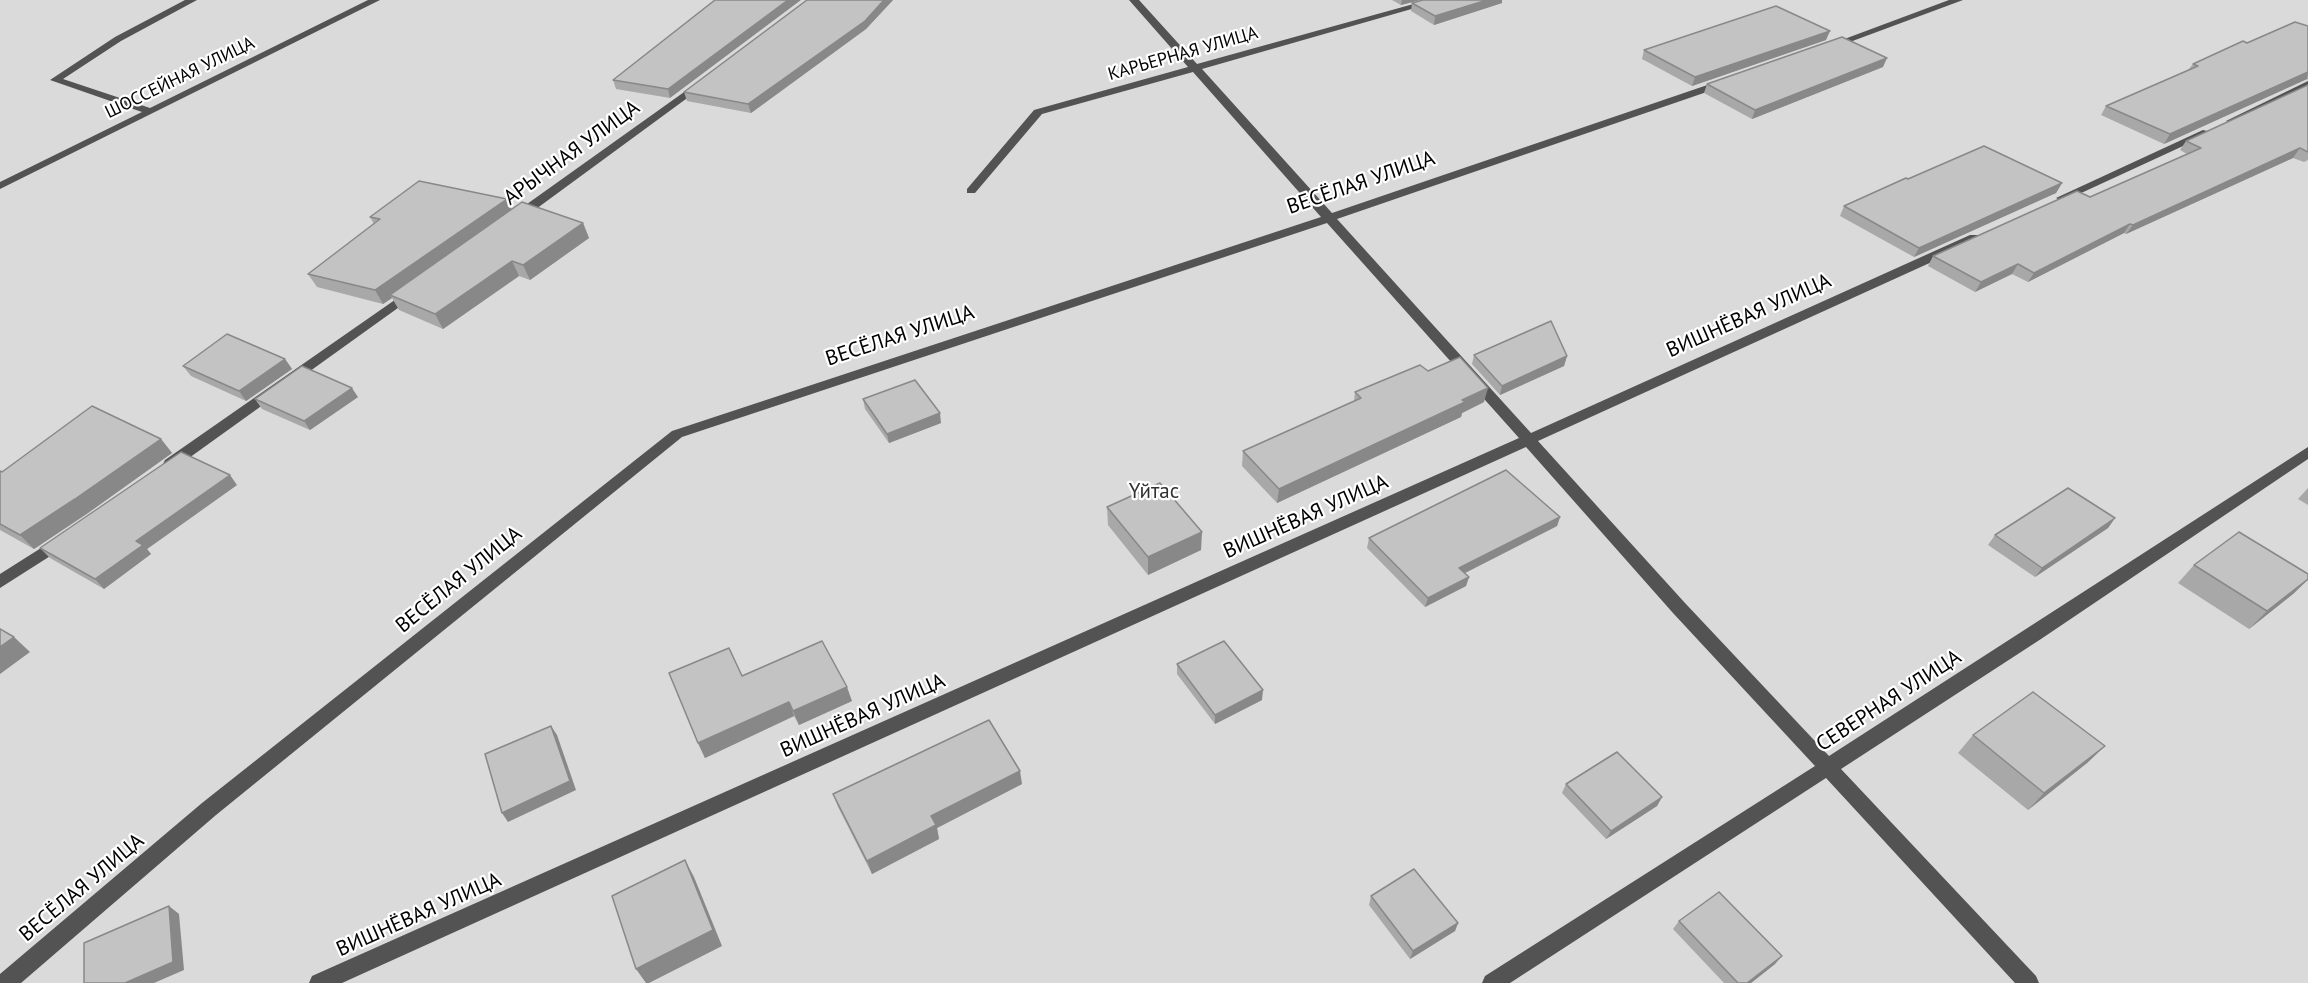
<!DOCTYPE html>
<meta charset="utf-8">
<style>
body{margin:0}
canvas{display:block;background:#fff}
</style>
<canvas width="2308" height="983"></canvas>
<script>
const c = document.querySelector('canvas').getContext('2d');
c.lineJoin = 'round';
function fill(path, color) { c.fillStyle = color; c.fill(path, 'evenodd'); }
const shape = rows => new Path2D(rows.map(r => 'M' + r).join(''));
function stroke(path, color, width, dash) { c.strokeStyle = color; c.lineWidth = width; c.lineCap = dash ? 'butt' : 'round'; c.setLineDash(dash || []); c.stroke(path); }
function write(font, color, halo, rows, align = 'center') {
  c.font = font + ' "PT Sans",sans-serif'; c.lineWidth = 4.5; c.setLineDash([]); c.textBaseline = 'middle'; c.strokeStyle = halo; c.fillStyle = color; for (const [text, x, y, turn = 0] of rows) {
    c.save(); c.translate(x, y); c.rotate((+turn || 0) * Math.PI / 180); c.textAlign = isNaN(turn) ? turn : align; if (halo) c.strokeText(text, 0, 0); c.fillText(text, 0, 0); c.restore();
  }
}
fill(shape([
 [0,0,2308,0,2308,983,0,983]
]), '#dadada');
fill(shape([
 [185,0,197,0,121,41,63,79,150,108,368,0,380,0,0,189,0,182,142,112,50,80,115,37,185,0],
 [1129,0,1139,0,1197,64,1428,0,1443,0,1202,69,1332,213,1722,80,1730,80,1730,84,1337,219,1531,433,1970,235,1978,235,1978,241,1538,441,1685,603,1829,756,2308,447,2308,459,2041,639,1841,769,2036,976,2039,983,2015,983,1826,778,1510,983,1482,983,1485,976,1815,766,1673,613,1526,447,342,983,309,983,312,976,1519,438,1327,223,682,437,216,815,21,983,0,983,0,974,202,803,672,431,1321,217,1193,72,1042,114,975,193,967,193,967,189,1034,110,1188,67,1129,0],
 [1949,0,1963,0,1831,49,1823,47,1949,0],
 [701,80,705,81,705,85,521,220,513,220,513,214,701,80],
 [2308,81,2308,88,2235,123,2231,124,2226,121,2308,81],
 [2203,130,2207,131,2207,135,2066,200,2062,201,2056,198,2203,130],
 [412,288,416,289,418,292,416,295,175,468,165,468,163,464,165,460,412,288],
 [60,536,66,538,68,542,66,546,0,588,0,574,60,536]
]), '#535353');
fill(shape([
 [715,0,670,98,616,89,613,80],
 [807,0,893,0,866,29,751,113,687,101,684,92],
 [1392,0,1420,0,1401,5],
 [1412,3,1502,3,1434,25,1411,11],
 [2308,26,2308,80,2307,79,2164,144,2101,115,2106,106,2188,70,2193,64,2247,43],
 [1826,40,1692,86,1642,59,1644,50],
 [1883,67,1752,119,1704,93,1707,84],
 [2308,85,2308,160,2304,162,2293,158,2126,234,2124,233,2028,282,2012,274,1975,292,1928,266,1933,256,2090,197,2187,154,2180,150,2186,141],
 [1908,179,2062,183,2056,193,1914,257,1840,216,1844,206],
 [512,209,583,223,589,238,530,280,519,276,443,329,399,310,392,298,383,304,317,287,308,274,374,224,370,217],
 [1474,355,1567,356,1564,366,1500,395,1472,364],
 [285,359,292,369,246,401,191,376,183,366],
 [1428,371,1484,402,1462,413,1461,417,1277,503,1242,466,1243,451,1354,401,1355,392],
 [358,397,310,430,262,409,255,399],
 [863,399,941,423,889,443,865,409],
 [161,439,172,453,88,513,34,549,0,530,0,471,2,472],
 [237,485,147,549,151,554,104,589,50,558,40,548],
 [2308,488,2308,505,2298,499],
 [1107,507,1201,550,1148,575,1108,525],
 [1560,517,1557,526,1465,573,1469,577,1466,586,1425,607,1367,548,1369,538],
 [2115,518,2108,528,2035,577,1988,545,1995,535],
 [2194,565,2308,574,2308,580,2293,594,2249,629,2178,583],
 [1177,664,1262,700,1215,724,1177,674],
 [742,676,852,701,799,725,794,716,705,758,698,743],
 [1973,735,2105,746,2087,763,2028,810,1958,753],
 [1022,784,937,828,939,839,872,874,838,807,833,794],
 [1566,784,1662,797,1657,806,1606,839,1562,793],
 [1371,896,1458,923,1455,931,1410,959,1369,905],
 [1679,921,1775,964,1751,983,1724,983,1673,929]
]), '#a8a8a8');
fill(shape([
 [788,0,801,0,670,98,668,89],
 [884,0,893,0,866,29,751,113,748,104],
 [1402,0,1420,0,1401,5],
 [1487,0,1502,0,1502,3,1434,25,1435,16],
 [1830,31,1826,40,1692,86,1695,77],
 [1887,58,1883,67,1752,119,1755,110],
 [2308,72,2307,79,2164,144,2170,134],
 [2300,148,2293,158,2126,234,2133,225],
 [2062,183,2056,193,1914,257,1919,248],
 [507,199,513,212,390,295,392,298,383,304,375,290],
 [583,223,589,238,530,280,523,265],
 [2130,224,2124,233,2028,282,2034,273],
 [512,261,519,276,443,329,435,314],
 [2018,264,2012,274,1975,292,1981,282],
 [1567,356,1564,366,1500,395,1502,386],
 [285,359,292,369,246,401,239,391],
 [352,388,358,397,310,430,304,421],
 [1488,388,1484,402,1462,413,1461,417,1277,503,1279,489],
 [940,413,941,423,889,443,887,434],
 [161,439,172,453,88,513,34,549,20,535],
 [230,475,237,485,147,549,151,554,104,589,95,579,136,541],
 [1560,517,1557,526,1457,577,1459,568],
 [2115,518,2108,528,2035,577,2042,568],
 [1202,532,1201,550,1148,575,1148,557],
 [1469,577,1466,586,1425,607,1428,598],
 [2308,579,2293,594,2249,629,2267,611],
 [14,637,30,652,0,674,0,647],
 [847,687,852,701,799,725,793,711],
 [1263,690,1262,700,1215,724,1215,715],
 [789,702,794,716,705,758,698,743],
 [551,726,557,735,576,790,508,822,502,813],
 [2105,746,2087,763,2028,810,2044,793],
 [1020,771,1022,784,937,828,939,839,872,874,867,861,931,816],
 [1662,797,1657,806,1606,839,1611,831],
 [685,860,694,877,722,946,649,983,646,983,636,969],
 [169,906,179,914,184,970,154,983,125,983],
 [1458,923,1455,931,1410,959,1413,951],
 [1782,956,1775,964,1751,983,1747,983]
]), '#888');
const building = shape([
 [715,0,788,0,668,89,613,80,715,0],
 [807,0,884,0,865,21,748,104,684,92,807,0],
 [1423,0,1487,0,1435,16,1412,3,1423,0],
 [1776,6,1830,31,1695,77,1644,50,1776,6],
 [2295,22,2308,26,2308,72,2170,134,2106,106,2198,66,2193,64,2243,41,2247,43,2295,22],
 [1842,37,1887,58,1755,110,1707,84,1842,37],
 [2308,85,2308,152,2300,148,2133,225,2130,224,2034,273,2018,264,1981,282,1933,256,2077,191,2090,197,2201,148,2186,141,2308,85],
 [1984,146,2062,183,1919,248,1844,206,1906,178,1908,179,1984,146],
 [419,181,507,199,375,290,308,274,380,219,370,217,419,181],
 [522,202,583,223,523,265,512,261,435,314,390,295,522,202],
 [1551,321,1567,356,1502,386,1474,355,1551,321],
 [227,334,285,359,239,391,183,366,227,334],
 [1460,357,1488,388,1462,400,1465,402,1279,489,1243,451,1361,398,1355,392,1420,365,1428,371,1460,357],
 [302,366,352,388,304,421,255,399,302,366],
 [915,380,940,413,887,434,863,399,915,380],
 [92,406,161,439,75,499,20,535,0,524,0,471,2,472,92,406],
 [181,452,230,475,136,541,143,545,95,579,40,548,181,452],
 [1506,470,1560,517,1459,568,1469,577,1428,598,1369,538,1506,470],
 [1160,483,1202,532,1148,557,1107,507,1160,483],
 [2068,488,2115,518,2042,568,1995,535,2068,488],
 [2239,532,2308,574,2308,579,2267,611,2194,565,2239,532],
 [0,629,14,637,0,647,0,629],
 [822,641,847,687,793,711,789,702,698,743,669,673,729,648,742,676,822,641],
 [1224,641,1263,690,1215,715,1177,664,1224,641],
 [2033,692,2105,746,2044,793,1973,735,2033,692],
 [989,720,1020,771,931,816,936,825,867,861,833,794,989,720],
 [551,726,570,781,502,813,485,754,551,726],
 [1617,752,1662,797,1611,831,1566,784,1617,752],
 [685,860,713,930,636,969,612,896,685,860],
 [1414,869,1458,923,1413,951,1371,896,1414,869],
 [1719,892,1782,956,1747,983,1738,983,1679,921,1719,892],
 [169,906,173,962,125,983,84,983,84,943,169,906]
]);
fill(building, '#c3c3c3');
stroke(building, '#888', 1.5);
write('18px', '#000', '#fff', [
 ["КАРЬЕРНАЯ УЛИЦА",1183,54,-16],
 ["ШОССЕЙНАЯ УЛИЦА",180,78,-26]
]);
write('21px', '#000', '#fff', [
 ["АРЫЧНАЯ УЛИЦА",572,153,-36],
 ["ВЕСЁЛАЯ УЛИЦА",1361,183,-19],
 ["ВИШНЁВАЯ УЛИЦА",1749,316,-24],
 ["ВЕСЁЛАЯ УЛИЦА",900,336,-18],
 ["ВИШНЁВАЯ УЛИЦА",1306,517,-24],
 ["ВЕСЁЛАЯ УЛИЦА",459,580,-39],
 ["СЕВЕРНАЯ УЛИЦА",1889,701,-33],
 ["ВИШНЁВАЯ УЛИЦА",863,716,-24],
 ["ВЕСЁЛАЯ УЛИЦА",82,888,-40],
 ["ВИШНЁВАЯ УЛИЦА",419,915,-24]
]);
write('21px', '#313131', '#fff', [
 ["Үйтас",1154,492]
]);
</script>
